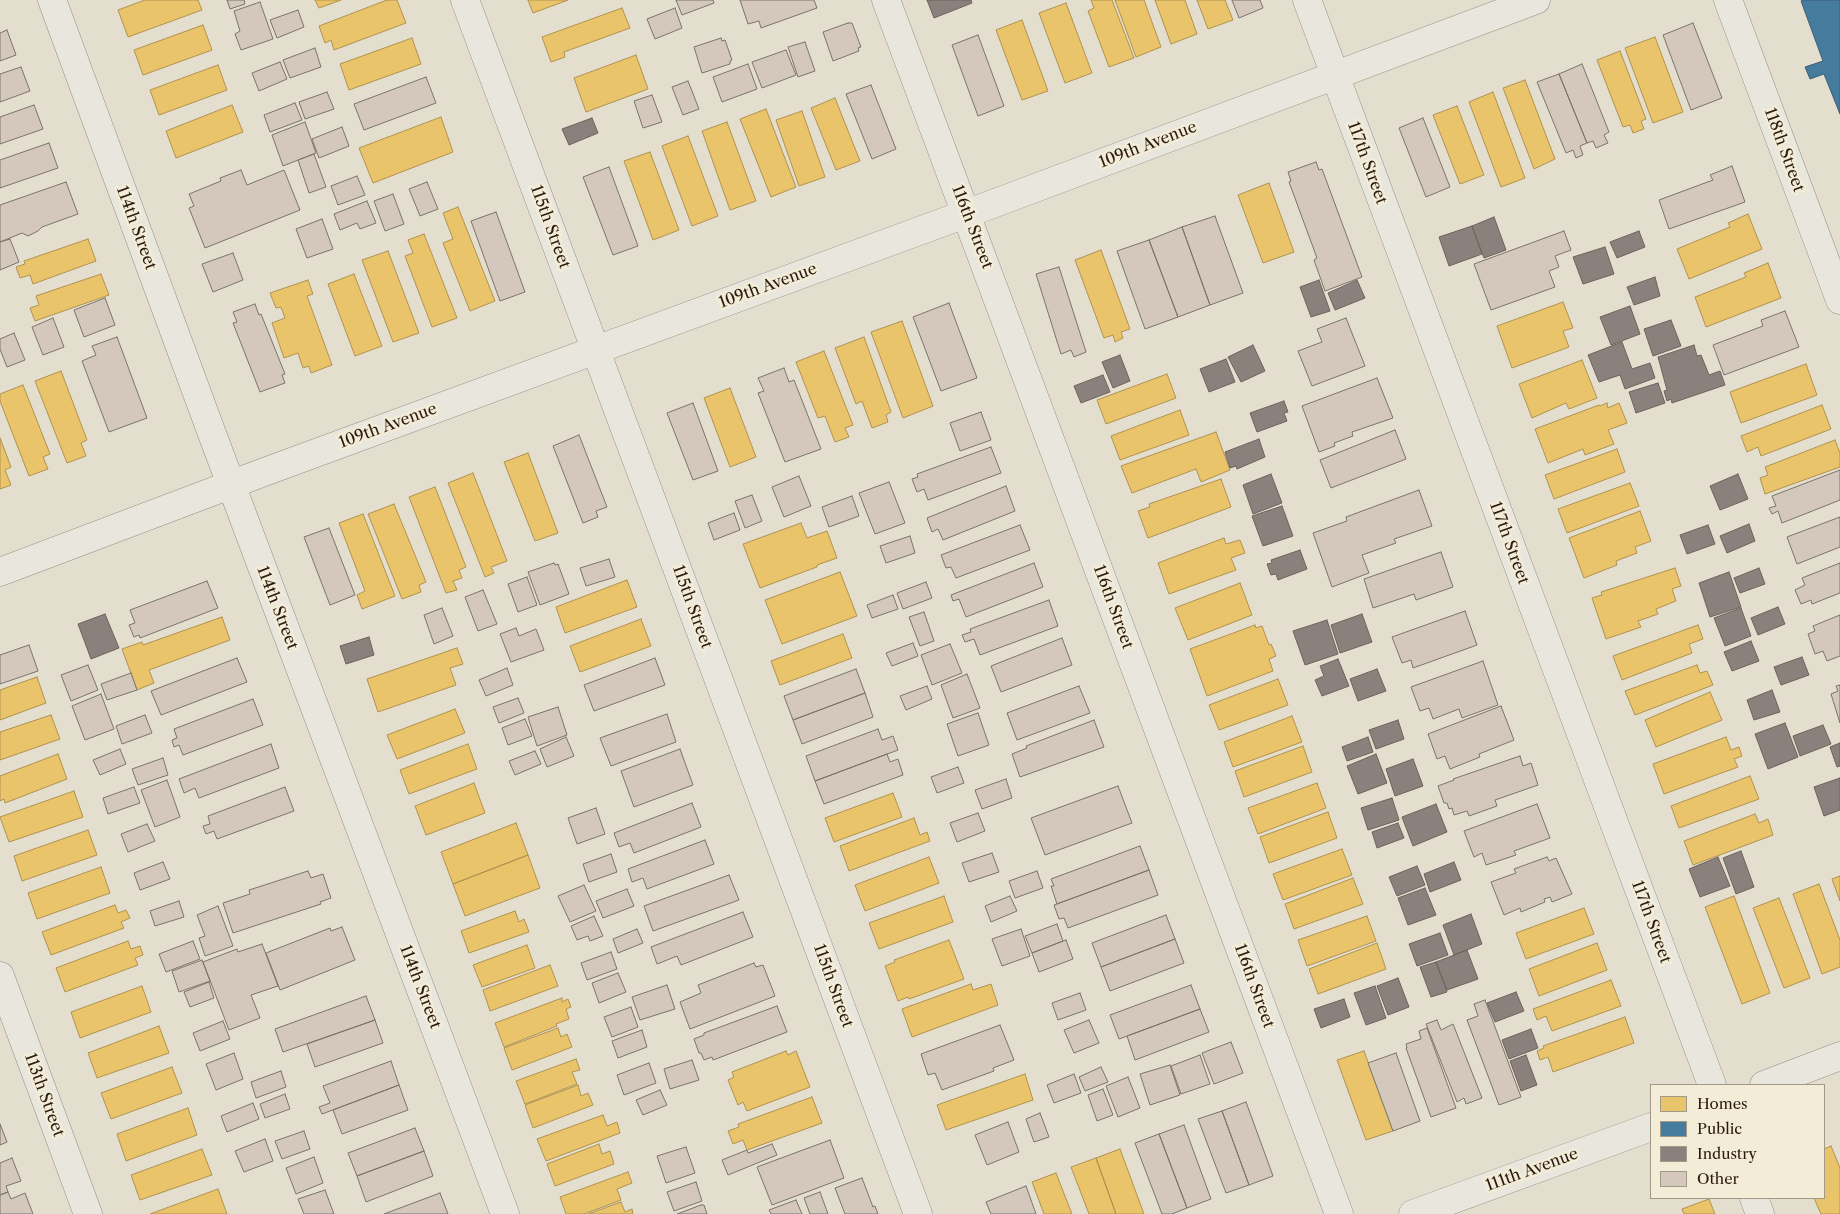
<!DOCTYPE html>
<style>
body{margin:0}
#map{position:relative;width:1840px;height:1214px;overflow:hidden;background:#e3decd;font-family:"Libre Caslon Text",serif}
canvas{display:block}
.legend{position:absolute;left:1650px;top:1084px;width:175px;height:115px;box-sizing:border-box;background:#f3edd8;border:1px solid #a39989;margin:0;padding:6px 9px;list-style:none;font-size:15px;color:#2c1b13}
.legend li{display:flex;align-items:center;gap:10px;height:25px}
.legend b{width:25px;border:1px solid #a39989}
</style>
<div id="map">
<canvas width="1840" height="1214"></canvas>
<ul class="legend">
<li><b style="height:14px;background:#e9c46a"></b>Homes</li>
<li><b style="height:14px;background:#457b9d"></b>Public</li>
<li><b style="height:14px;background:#8a817c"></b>Industry</li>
<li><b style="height:14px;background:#d4c7bc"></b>Other</li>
</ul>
</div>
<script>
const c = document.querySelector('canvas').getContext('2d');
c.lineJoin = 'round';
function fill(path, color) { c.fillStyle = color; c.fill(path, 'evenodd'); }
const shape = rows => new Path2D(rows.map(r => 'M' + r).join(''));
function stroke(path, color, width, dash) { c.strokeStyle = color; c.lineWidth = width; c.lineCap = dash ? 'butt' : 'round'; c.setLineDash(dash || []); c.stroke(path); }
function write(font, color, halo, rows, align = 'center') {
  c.font = font + ' "Libre Caslon Text",serif'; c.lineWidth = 5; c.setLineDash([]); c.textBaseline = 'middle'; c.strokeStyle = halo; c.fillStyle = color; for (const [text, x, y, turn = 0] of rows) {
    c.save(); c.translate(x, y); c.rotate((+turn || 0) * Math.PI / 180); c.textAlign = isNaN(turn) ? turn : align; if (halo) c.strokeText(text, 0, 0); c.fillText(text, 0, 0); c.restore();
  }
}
const homes = shape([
 [145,0,198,0,202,10,128,37,118,10,145,0],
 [315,0,341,0,319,8,315,0],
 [387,0,397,0,406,23,334,50,331,40,325,43,319,26,387,0],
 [528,0,568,0,533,13,528,0],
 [1091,0,1112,0,1134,58,1109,67,1088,11,1094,8,1091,0],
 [1115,0,1144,0,1161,47,1136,57,1115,0],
 [1155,0,1185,0,1197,34,1171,44,1155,0],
 [1197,0,1225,0,1233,20,1208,29,1197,0],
 [1066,3,1092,73,1065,83,1039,13,1066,3],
 [622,8,630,28,564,52,565,57,551,62,542,37,622,8],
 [1022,20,1048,91,1022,100,996,30,1022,20],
 [203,25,212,50,143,75,134,50,203,25],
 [1655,37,1683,112,1653,123,1625,48,1655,37],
 [412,38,421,64,349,90,340,64,412,38],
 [1620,51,1646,119,1641,121,1644,129,1633,133,1630,125,1623,127,1597,60,1620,51],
 [636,55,648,89,586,112,574,78,636,55],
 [218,65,227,90,159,115,150,90,218,65],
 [1525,80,1555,159,1534,169,1503,88,1525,80],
 [1493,92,1525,178,1501,187,1469,102,1493,92],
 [835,98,860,161,836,170,811,108,835,98],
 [232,105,243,132,176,158,166,131,232,105],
 [1457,106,1484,175,1460,184,1433,115,1457,106],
 [766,109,796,187,771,197,740,119,766,109],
 [802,111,825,177,799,186,776,120,802,111],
 [441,117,453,152,373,183,359,148,441,117],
 [727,122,756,201,730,210,702,131,727,122],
 [688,136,718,216,692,226,662,146,688,136],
 [650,152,679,230,653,240,624,161,650,152],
 [1269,183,1294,252,1263,263,1238,195,1269,183],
 [458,207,495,301,470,311,443,243,453,239,443,213,458,207],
 [1748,214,1762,249,1689,279,1677,249,1730,227,1728,223,1748,214],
 [424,234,457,318,432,327,405,256,413,253,408,240,424,234],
 [88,239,96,261,33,284,30,275,20,278,16,267,25,264,24,261,88,239],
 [1101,250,1130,329,1121,332,1123,338,1115,342,1113,335,1104,338,1075,260,1101,250],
 [388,251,419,333,393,342,362,260,388,251],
 [1768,263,1781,298,1706,327,1695,297,1746,277,1744,273,1768,263],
 [101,274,109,295,35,321,30,308,39,305,36,296,101,274],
 [354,274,382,346,355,356,328,284,354,274],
 [308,280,313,294,307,296,332,365,311,373,309,366,303,368,298,353,284,358,272,323,285,318,281,307,276,308,270,293,308,280],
 [1563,302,1573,328,1563,331,1569,347,1512,368,1497,326,1563,302],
 [902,321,933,406,903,418,871,332,902,321],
 [864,337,891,412,886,415,888,422,872,428,862,401,856,404,835,348,864,337],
 [824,351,853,425,845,428,849,437,835,442,825,416,818,418,796,362,824,351],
 [1582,360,1597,398,1569,409,1566,403,1532,418,1519,384,1582,360],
 [1806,364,1817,395,1741,423,1730,392,1806,364],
 [61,371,87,440,81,443,86,456,67,463,35,381,61,371],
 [1167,374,1176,398,1106,424,1097,400,1167,374],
 [23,385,50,454,43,457,48,469,29,476,0,401,0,394,23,385],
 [730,388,756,457,730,467,704,398,730,388],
 [1607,403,1608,408,1619,403,1627,423,1608,430,1614,444,1585,455,1583,449,1548,463,1535,429,1599,405,1600,406,1607,403],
 [1822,405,1831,429,1761,456,1758,447,1747,452,1741,436,1822,405],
 [1180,410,1189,435,1120,460,1111,436,1180,410],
 [1216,432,1230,470,1201,482,1196,469,1132,493,1121,466,1216,432],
 [0,438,11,467,5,470,11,485,0,489,0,438],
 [1835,440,1840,453,1840,467,1765,494,1760,478,1768,475,1765,467,1835,440],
 [1617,449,1625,472,1554,499,1545,475,1617,449],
 [528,453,558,533,535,541,504,462,528,453],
 [473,473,507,561,491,567,494,573,485,577,448,483,473,473],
 [1221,479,1231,507,1148,538,1138,511,1150,507,1149,504,1221,479],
 [1630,483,1639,506,1567,533,1558,509,1630,483],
 [435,487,466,567,459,570,462,578,453,581,457,590,446,593,409,497,435,487],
 [394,504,426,582,419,585,421,592,402,599,368,514,394,504],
 [1640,511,1651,541,1635,547,1637,553,1616,561,1617,565,1584,578,1569,538,1640,511],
 [363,514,395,596,362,609,357,595,365,591,339,523,363,514],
 [801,523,807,538,827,531,837,558,817,565,817,567,760,588,743,544,801,523],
 [1224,538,1226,544,1240,540,1245,553,1231,558,1236,570,1169,594,1158,563,1224,538],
 [1675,568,1681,586,1672,589,1676,601,1656,609,1658,614,1638,621,1641,627,1606,639,1592,598,1602,595,1601,592,1675,568],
 [840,572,857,616,782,644,765,600,840,572],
 [627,580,637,607,565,633,556,607,627,580],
 [1240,583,1252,615,1188,640,1175,608,1240,583],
 [222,617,230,640,149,670,154,683,137,690,122,649,142,642,143,645,222,617],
 [641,619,651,646,580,672,570,646,641,619],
 [1255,625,1256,628,1262,626,1269,645,1271,644,1276,656,1269,659,1273,671,1207,696,1190,649,1255,625],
 [1698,625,1703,639,1689,644,1692,653,1622,680,1613,656,1698,625],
 [843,634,852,658,780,685,771,661,843,634],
 [457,648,463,664,450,668,456,685,378,712,367,679,457,648],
 [1697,665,1700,673,1707,671,1713,685,1635,715,1625,691,1697,665],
 [37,677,46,703,0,720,0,690,37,677],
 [1278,679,1288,705,1219,730,1209,705,1278,679],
 [1710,692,1722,720,1656,747,1645,720,1710,692],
 [455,709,465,733,397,759,387,735,455,709],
 [51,715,60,739,0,760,0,732,51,715],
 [1292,716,1302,742,1233,767,1224,742,1292,716],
 [1726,737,1731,750,1739,747,1742,756,1734,759,1738,767,1664,794,1653,764,1726,737],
 [468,744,477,769,409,794,400,770,468,744],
 [1303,746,1312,772,1244,797,1235,771,1303,746],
 [58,754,67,779,5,803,4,799,0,801,0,776,58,754],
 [1750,776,1759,799,1679,828,1671,806,1750,776],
 [474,783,485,813,426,835,415,806,474,783],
 [1317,783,1326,808,1258,834,1248,808,1317,783],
 [74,791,83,817,9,842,0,817,74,791],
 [893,793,902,817,834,842,825,818,893,793],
 [1328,812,1337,838,1269,863,1260,837,1328,812],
 [1755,814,1759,823,1768,819,1773,835,1693,865,1684,841,1755,814],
 [914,818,920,835,927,832,930,841,849,871,840,846,914,818],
 [516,823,528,855,453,884,441,852,516,823],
 [88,830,97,855,22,881,14,856,88,830],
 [1342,849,1352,875,1283,900,1273,874,1342,849],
 [528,855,540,888,465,916,453,884,528,855],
 [929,857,939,883,865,911,855,885,929,857],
 [101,867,110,893,37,919,28,893,101,867],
 [1840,876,1840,901,1832,879,1840,876],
 [1353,878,1363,904,1294,929,1285,904,1353,878],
 [1819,884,1840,940,1840,967,1822,974,1793,894,1819,884],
 [944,896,953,922,879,949,869,923,944,896],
 [1734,896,1770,993,1742,1004,1705,907,1734,896],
 [1779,898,1810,978,1784,988,1753,908,1779,898],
 [115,905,118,913,126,910,130,918,121,922,124,928,51,955,42,932,115,905],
 [1584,908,1594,934,1526,959,1516,933,1584,908],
 [515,911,519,922,524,919,529,932,469,953,461,931,515,911],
 [1367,916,1376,941,1307,966,1298,940,1367,916],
 [949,940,964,979,909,999,908,997,898,1001,885,966,895,962,894,960,949,940],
 [128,941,131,949,140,946,143,955,135,958,138,965,65,992,56,968,128,941],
 [1377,943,1386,969,1318,994,1309,969,1377,943],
 [1597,943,1607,970,1539,996,1529,969,1597,943],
 [527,945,535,968,482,987,473,965,527,945],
 [550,965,558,986,490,1011,483,990,550,965],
 [1611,980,1621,1006,1552,1031,1546,1016,1537,1020,1533,1009,1611,980],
 [971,984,973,990,991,984,998,1005,912,1037,902,1009,971,984],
 [142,986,151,1012,80,1038,71,1012,142,986],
 [562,998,562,1002,568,999,571,1007,566,1009,569,1019,556,1024,557,1026,504,1047,495,1023,562,998],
 [1625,1017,1634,1043,1553,1072,1548,1057,1540,1060,1537,1051,1544,1048,1543,1046,1625,1017],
 [159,1026,169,1053,97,1078,88,1053,159,1026],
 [558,1028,561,1037,567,1034,572,1047,512,1070,504,1048,558,1028],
 [786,1051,788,1055,796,1051,810,1087,747,1111,743,1102,738,1105,728,1080,734,1077,732,1072,786,1051],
 [1364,1051,1393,1131,1366,1140,1337,1060,1364,1051],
 [576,1059,580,1070,572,1072,577,1084,525,1104,516,1081,576,1059],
 [172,1067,182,1093,111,1119,101,1093,172,1067],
 [1025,1074,1033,1100,946,1130,937,1105,1025,1074],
 [578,1085,581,1096,588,1093,593,1105,533,1128,525,1105,578,1085],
 [812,1097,822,1123,747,1150,743,1140,733,1144,728,1131,739,1127,738,1124,812,1097],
 [188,1108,197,1135,126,1161,117,1134,188,1108],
 [603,1115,607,1126,617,1122,620,1133,546,1161,537,1139,603,1115],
 [599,1144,602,1154,610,1151,614,1164,555,1186,547,1164,599,1144],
 [1831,1146,1840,1168,1840,1214,1821,1214,1814,1198,1824,1198,1824,1149,1831,1146],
 [202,1149,212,1175,140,1200,131,1175,202,1149],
 [1120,1149,1144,1214,1116,1214,1096,1158,1120,1149],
 [1096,1158,1116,1214,1089,1214,1071,1167,1096,1158],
 [628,1172,632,1183,617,1189,621,1200,584,1214,566,1214,560,1197,628,1172],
 [1056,1173,1072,1214,1044,1214,1032,1182,1056,1173],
 [218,1189,227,1214,150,1214,218,1189],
 [1709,1199,1715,1214,1684,1214,1682,1209,1709,1199],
 [621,1202,625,1212,632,1209,633,1214,588,1214,621,1202]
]);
fill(homes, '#e9c46a');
stroke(homes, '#b09150', 1);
const public = shape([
 [1803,0,1840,0,1840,114,1824,74,1810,79,1805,67,1823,61,1801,1,1803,0]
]);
fill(public, '#457b9d');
stroke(public, '#3e5e74', 1);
const industry = shape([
 [927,0,971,0,972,3,934,18,927,0],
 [592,118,598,133,569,145,562,129,592,118],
 [1494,217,1506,250,1484,258,1472,226,1494,217],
 [1472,226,1482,254,1449,266,1439,237,1472,226],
 [1639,231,1645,247,1617,258,1610,242,1639,231],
 [1605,247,1614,274,1583,284,1573,257,1605,247],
 [1655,277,1660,296,1634,305,1627,287,1655,277],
 [1319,280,1330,311,1311,317,1300,287,1319,280],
 [1357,280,1365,298,1335,310,1328,293,1357,280],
 [1630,306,1640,334,1611,345,1600,317,1630,306],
 [1671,320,1681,346,1653,356,1644,329,1671,320],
 [1622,342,1632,369,1650,363,1655,378,1625,389,1620,375,1599,382,1588,355,1622,342],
 [1253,345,1265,371,1241,382,1228,357,1253,345],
 [1694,345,1697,356,1701,355,1709,375,1720,371,1725,385,1672,403,1671,399,1667,401,1664,391,1667,390,1658,357,1694,345],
 [1120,355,1130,381,1113,388,1102,362,1120,355],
 [1226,359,1235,382,1209,392,1200,369,1226,359],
 [1103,375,1110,392,1081,403,1074,386,1103,375],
 [1658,383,1665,403,1636,413,1629,392,1658,383],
 [1284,401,1288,412,1284,413,1287,421,1257,432,1250,413,1284,401],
 [1259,439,1265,457,1237,469,1236,466,1230,468,1225,452,1259,439],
 [1271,474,1282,503,1253,514,1243,485,1271,474],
 [1738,474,1748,499,1720,510,1710,486,1738,474],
 [1282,506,1293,536,1263,546,1252,516,1282,506],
 [1749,524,1755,541,1727,553,1720,536,1749,524],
 [1708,525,1715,544,1687,554,1680,535,1708,525],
 [1300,550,1307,569,1278,580,1276,574,1271,575,1267,564,1272,563,1271,560,1300,550],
 [1759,568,1765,584,1740,593,1734,578,1759,568],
 [1729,572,1741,607,1710,617,1699,583,1729,572],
 [1778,607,1785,624,1758,635,1751,618,1778,607],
 [1741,608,1751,636,1725,646,1714,618,1741,608],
 [105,614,119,648,91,659,78,624,105,614],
 [1362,614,1372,642,1340,653,1331,625,1362,614],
 [1327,620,1338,654,1305,665,1293,631,1327,620],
 [369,637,374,655,346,664,340,646,369,637],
 [1751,641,1759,661,1732,671,1724,652,1751,641],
 [1802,657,1809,675,1781,685,1774,667,1802,657],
 [1338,659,1349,686,1322,696,1315,680,1324,676,1320,666,1338,659],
 [1377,669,1386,691,1358,701,1350,679,1377,669],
 [1772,690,1780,712,1754,720,1747,700,1772,690],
 [1398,720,1404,739,1376,749,1369,730,1398,720],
 [1785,723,1798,757,1768,769,1755,734,1785,723],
 [1823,725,1831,744,1800,756,1793,736,1823,725],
 [1368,737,1373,752,1347,761,1342,747,1368,737],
 [1840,743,1840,766,1837,767,1830,747,1840,743],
 [1376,754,1387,783,1358,794,1347,766,1376,754],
 [1413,759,1423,786,1395,796,1386,769,1413,759],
 [1840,778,1840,810,1824,816,1814,787,1840,778],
 [1392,798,1399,820,1368,830,1361,808,1392,798],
 [1436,804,1447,832,1413,846,1402,817,1436,804],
 [1398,823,1404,838,1377,848,1372,832,1398,823],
 [1741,851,1754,887,1736,894,1723,858,1741,851],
 [1718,857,1730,886,1700,897,1689,869,1718,857],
 [1454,862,1461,880,1430,892,1424,874,1454,862],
 [1417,866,1425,885,1397,896,1389,877,1417,866],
 [1425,888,1436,915,1408,925,1398,898,1425,888],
 [1471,914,1482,944,1454,955,1443,925,1471,914],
 [1440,933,1448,955,1417,966,1409,944,1440,933],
 [1467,950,1478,979,1447,990,1436,962,1467,950],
 [1436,962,1447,992,1431,997,1420,967,1436,962],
 [1398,978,1409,1007,1388,1015,1377,986,1398,978],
 [1375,986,1386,1018,1366,1025,1354,993,1375,986],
 [1516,992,1524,1011,1495,1022,1487,1003,1516,992],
 [1344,999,1350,1017,1321,1028,1314,1009,1344,999],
 [1531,1029,1538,1048,1509,1059,1502,1040,1531,1029],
 [1526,1055,1537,1085,1521,1091,1510,1061,1526,1055]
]);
fill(industry, '#8a817c');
stroke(industry, '#6e625c', 1);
const building = shape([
 [227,0,244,0,245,4,230,9,227,0],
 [676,0,713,0,714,3,682,15,676,0],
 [740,0,814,0,817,8,761,28,759,21,748,24,740,0],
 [1232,0,1260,0,1263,8,1239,18,1232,0],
 [260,2,273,39,241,50,235,34,240,31,234,11,260,2],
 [675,8,682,28,655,39,647,19,675,8],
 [298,10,304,27,277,38,270,20,298,10],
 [848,23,852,23,861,47,858,48,859,51,833,61,823,32,848,23],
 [1693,23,1722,98,1691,110,1663,35,1693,23],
 [7,30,16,55,0,61,0,33,7,30],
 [978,35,1004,106,978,116,952,45,978,35],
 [721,38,722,41,725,40,732,60,730,61,730,64,702,73,694,47,721,38],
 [805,42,815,71,798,77,788,47,805,42],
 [315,48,321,67,290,78,283,60,315,48],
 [786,50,796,75,762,88,752,62,786,50],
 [280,62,287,79,259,91,252,73,280,62],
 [748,64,757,89,722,102,713,77,748,64],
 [1582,64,1609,132,1604,135,1608,143,1596,148,1593,141,1587,143,1559,74,1582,64],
 [21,67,30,91,0,102,0,74,21,67],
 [1559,74,1587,143,1580,146,1583,155,1576,158,1573,150,1566,153,1537,82,1559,74],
 [426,77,436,103,364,130,354,104,426,77],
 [688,81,699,109,683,115,672,87,688,81],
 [871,85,896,149,872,159,846,94,871,85],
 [327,92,334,109,305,119,299,102,327,92],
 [652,95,662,122,643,128,634,101,652,95],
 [295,103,302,120,270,132,264,115,295,103],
 [34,105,43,129,0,144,0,117,34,105],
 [1423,118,1450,187,1426,197,1399,128,1423,118],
 [305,122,316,153,283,166,272,135,305,122],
 [342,127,349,146,319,158,312,139,342,127],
 [49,143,58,168,0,188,0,160,49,143],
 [314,154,326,187,309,193,298,160,314,154],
 [1316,162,1319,170,1322,169,1362,277,1325,291,1314,260,1317,258,1289,182,1291,181,1288,172,1316,162],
 [1732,166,1745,202,1669,229,1659,200,1713,180,1710,175,1732,166],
 [609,167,638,246,613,255,583,177,609,167],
 [241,170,247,185,284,170,300,210,205,248,189,208,194,206,189,194,221,181,220,178,241,170],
 [357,176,365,195,338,205,331,186,357,176],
 [66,182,78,214,42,227,38,231,28,236,22,233,0,242,0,205,66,182],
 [427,182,438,209,420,216,409,189,427,182],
 [393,194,404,224,385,231,374,201,393,194],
 [367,201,376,223,360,229,357,223,340,230,334,214,367,201],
 [496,212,525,292,500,301,471,221,496,212],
 [1215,216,1243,293,1210,305,1182,227,1215,216],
 [322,219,333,249,307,258,296,229,322,219],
 [1182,227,1210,305,1178,317,1149,240,1182,227],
 [1564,231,1571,250,1555,256,1559,267,1549,271,1555,287,1491,310,1474,264,1564,231],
 [10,239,19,262,0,270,0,242,10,239],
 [1149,240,1178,317,1145,329,1117,251,1149,240],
 [233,253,243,280,213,292,202,264,233,253],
 [1059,267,1086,352,1074,357,1071,350,1061,354,1036,274,1059,267],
 [105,298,115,325,84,337,74,310,105,298],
 [949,303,977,378,941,391,913,317,949,303],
 [255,304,259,315,261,314,285,374,282,375,285,383,260,392,233,323,237,322,233,312,255,304],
 [1785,311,1799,347,1724,375,1713,345,1763,326,1761,320,1785,311],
 [53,318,64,347,43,355,32,327,53,318],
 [1346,318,1365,366,1312,386,1298,351,1322,342,1317,329,1346,318],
 [14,333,25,360,7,367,0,349,0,339,14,333],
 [117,337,147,418,109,432,82,361,96,355,92,346,117,337],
 [784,368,789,382,794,380,821,449,785,462,758,393,764,391,758,378,784,368],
 [1377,378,1393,418,1352,432,1353,436,1334,443,1335,446,1319,452,1302,406,1377,378],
 [693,403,718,471,693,480,667,413,693,403],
 [981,412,991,440,960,451,950,423,981,412],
 [1395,430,1406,459,1331,488,1320,460,1395,430],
 [579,435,607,507,596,511,598,517,583,523,553,446,579,435],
 [991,447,1001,473,928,500,924,489,917,492,912,479,918,477,917,474,991,447],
 [1840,470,1840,500,1782,523,1778,511,1772,514,1769,508,1776,506,1772,496,1840,470],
 [799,476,811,506,784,517,772,487,799,476],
 [889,482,905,523,875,534,859,493,889,482],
 [1006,486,1015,511,943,540,938,529,932,532,927,518,1006,486],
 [1419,490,1432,526,1394,539,1396,543,1362,555,1369,573,1332,587,1313,533,1347,521,1346,517,1419,490],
 [752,495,762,521,745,528,735,501,752,495],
 [852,496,859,516,829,527,822,507,852,496],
 [734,513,740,530,714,540,708,523,734,513],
 [1840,517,1840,547,1797,564,1787,537,1840,517],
 [1020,525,1030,550,956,578,951,567,946,568,941,555,1020,525],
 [329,528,355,595,330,605,304,537,329,528],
 [910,536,915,553,886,563,880,546,910,536],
 [1441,552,1453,587,1416,600,1414,594,1373,608,1364,579,1441,552],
 [609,559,615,577,586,586,580,568,609,559],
 [554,563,555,565,558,564,569,594,540,605,528,572,554,563],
 [1034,563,1043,587,966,617,959,599,953,601,951,595,1034,563],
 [1840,563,1840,593,1812,604,1811,600,1801,604,1795,590,1805,585,1802,578,1840,563],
 [527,577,537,605,518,612,508,584,527,577],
 [207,581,218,608,140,638,139,635,134,637,129,625,135,623,130,610,207,581],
 [926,582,932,598,903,609,897,593,926,582],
 [483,590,497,624,478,631,465,597,483,590],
 [893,595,898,609,872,618,867,605,893,595],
 [1049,600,1058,626,980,655,974,639,965,642,962,635,971,632,970,629,1049,600],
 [442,608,453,636,434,644,424,615,442,608],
 [1465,611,1477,645,1413,668,1411,660,1402,663,1392,637,1465,611],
 [924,612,934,641,920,646,909,617,924,612],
 [1840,615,1840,656,1827,661,1823,651,1815,654,1808,634,1815,631,1813,626,1840,615],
 [516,628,519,636,536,629,544,650,511,662,500,634,516,628],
 [1062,638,1072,665,1001,692,991,666,1062,638],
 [913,643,918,656,892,666,886,653,913,643],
 [950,644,962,673,932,685,921,655,950,644],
 [29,645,38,671,0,684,0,655,29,645],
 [237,658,247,682,161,715,151,691,237,658],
 [655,658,665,685,594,711,584,685,655,658],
 [1483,661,1498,705,1462,718,1459,709,1433,719,1429,708,1420,711,1411,687,1483,661],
 [88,665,98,690,71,701,61,675,88,665],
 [507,668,513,685,486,696,479,680,507,668],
 [856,669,865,693,793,720,784,696,856,669],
 [131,673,137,690,107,700,101,684,131,673],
 [967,674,980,708,953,718,941,685,967,674],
 [1840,685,1840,723,1831,694,1838,691,1836,686,1840,685],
 [927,686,932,699,906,710,900,696,927,686],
 [1079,686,1090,713,1017,740,1007,713,1079,686],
 [865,693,873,717,802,744,793,720,865,693],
 [101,694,114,729,85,740,72,706,101,694],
 [518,698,524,713,499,723,493,707,518,698],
 [253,699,263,725,183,755,179,745,174,747,172,740,177,738,174,729,253,699],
 [1501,706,1514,740,1479,754,1480,757,1450,769,1445,756,1437,759,1428,734,1501,706],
 [558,707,567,735,537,746,528,717,558,707],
 [978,713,989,745,958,756,947,724,978,713],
 [667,714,676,742,611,766,600,738,667,714],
 [145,715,152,733,122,744,116,726,145,715],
 [525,719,532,736,508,745,502,728,525,719],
 [1094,720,1104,747,1020,777,1012,754,1027,748,1026,746,1094,720],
 [878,729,882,740,893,736,898,750,815,781,806,756,878,729],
 [566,737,574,756,547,767,540,749,566,737],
 [271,744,279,768,199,798,195,788,184,793,179,779,271,744],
 [120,749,126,764,100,775,93,760,120,749],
 [680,749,693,785,634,807,621,771,680,749],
 [535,751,541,764,515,775,509,761,535,751],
 [887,754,890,762,898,759,903,775,824,804,815,781,887,754],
 [1520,756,1523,766,1531,763,1538,785,1495,800,1497,806,1469,816,1467,811,1454,815,1452,808,1449,809,1447,803,1444,803,1438,786,1454,780,1453,779,1520,756],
 [163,758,168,775,138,785,132,769,163,758],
 [958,767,964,783,937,793,931,777,958,767],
 [1006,779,1012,798,982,809,975,790,1006,779],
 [167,780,180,817,155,827,141,790,167,780],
 [1118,786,1132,823,1045,855,1031,818,1118,786],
 [134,787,140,803,108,814,103,798,134,787],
 [285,787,294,811,217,839,214,831,206,834,203,826,210,824,208,816,285,787],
 [692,803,701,827,634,853,630,843,619,847,614,833,692,803],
 [1537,804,1550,838,1514,851,1516,855,1486,865,1482,853,1474,857,1464,831,1537,804],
 [596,808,605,834,577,844,568,818,596,808],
 [978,813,985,831,957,842,950,823,978,813],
 [147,824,155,841,128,852,121,834,147,824],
 [705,840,714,864,647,889,643,878,632,882,628,869,705,840],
 [1140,846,1149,870,1057,904,1051,886,1054,886,1051,879,1140,846],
 [992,853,999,872,969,882,962,863,992,853],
 [611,854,617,872,589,882,583,864,611,854],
 [1547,857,1549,861,1556,858,1572,894,1552,902,1550,897,1544,899,1545,902,1521,912,1520,908,1504,915,1491,882,1516,873,1514,869,1547,857],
 [163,862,170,879,140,890,134,873,163,862],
 [1149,870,1158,895,1068,928,1064,918,1059,919,1054,905,1149,870],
 [308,871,311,878,323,874,331,898,320,902,321,904,233,933,223,903,250,894,249,890,308,871],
 [1037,871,1043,888,1015,898,1009,881,1037,871],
 [729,875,739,900,653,931,644,906,729,875],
 [584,885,596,911,570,922,558,896,584,885],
 [627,889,634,906,603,918,596,901,627,889],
 [1010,896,1017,911,991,922,985,906,1010,896],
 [179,901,184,917,155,926,150,911,179,901],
 [218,906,233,946,205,956,199,938,205,936,197,915,218,906],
 [743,912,753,937,681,965,677,956,657,964,651,947,743,912],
 [1166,915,1175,939,1101,967,1092,943,1166,915],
 [594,916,603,936,590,941,588,936,577,940,571,926,594,916],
 [1057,924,1063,941,1032,953,1025,936,1057,924],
 [342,927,355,960,280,990,266,953,330,928,331,931,342,927],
 [637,929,643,943,618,953,613,939,637,929],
 [1021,929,1030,956,1002,966,992,939,1021,929],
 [1175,939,1184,963,1110,991,1101,967,1175,939],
 [1066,940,1073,959,1039,972,1032,953,1066,940],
 [193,941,200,959,166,972,159,954,193,941],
 [262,944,278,986,251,995,260,1018,229,1030,203,962,237,949,238,952,262,944],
 [611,952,617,969,587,980,581,963,611,952],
 [202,960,210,981,179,992,172,971,202,960],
 [754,963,756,967,763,965,775,996,690,1029,680,1002,701,993,698,985,754,963],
 [618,973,626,992,599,1003,592,983,618,973],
 [209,982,214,998,190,1007,184,992,209,982],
 [667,985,675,1009,640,1020,632,997,667,985],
 [1191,985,1200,1009,1119,1039,1110,1015,1191,985],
 [1080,993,1086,1010,1058,1020,1052,1003,1080,993],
 [366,996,375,1020,283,1052,275,1029,366,996],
 [1485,1000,1521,1097,1499,1105,1467,1020,1478,1016,1474,1004,1485,1000],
 [777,1006,787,1032,713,1060,712,1057,704,1060,701,1053,699,1053,694,1039,704,1035,704,1033,777,1006],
 [631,1007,638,1027,612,1037,604,1017,631,1007],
 [1200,1009,1209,1032,1135,1060,1127,1036,1200,1009],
 [375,1020,383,1043,315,1067,307,1044,375,1020],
 [1089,1020,1099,1043,1074,1053,1064,1030,1089,1020],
 [1437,1020,1441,1030,1453,1024,1482,1098,1466,1104,1464,1098,1457,1102,1426,1024,1437,1020],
 [223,1021,230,1039,200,1051,193,1033,223,1021],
 [1000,1025,1014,1060,993,1068,994,1071,942,1090,935,1073,928,1075,921,1054,1000,1025],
 [1427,1028,1456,1108,1431,1117,1406,1048,1407,1048,1406,1044,1421,1039,1419,1031,1427,1028],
 [642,1030,647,1047,618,1058,612,1041,642,1030],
 [1231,1042,1243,1073,1214,1084,1202,1053,1231,1042],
 [234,1053,243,1079,216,1090,206,1064,234,1053],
 [1396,1053,1420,1121,1393,1131,1368,1063,1396,1053],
 [1200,1055,1210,1084,1181,1094,1171,1066,1200,1055],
 [692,1060,699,1080,670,1089,664,1069,692,1060],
 [391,1061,399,1085,322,1114,319,1107,330,1103,323,1086,391,1061],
 [649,1063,656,1083,624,1095,617,1075,649,1063],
 [1170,1065,1180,1095,1150,1105,1140,1074,1170,1065],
 [1101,1067,1108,1082,1085,1091,1079,1077,1101,1067],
 [281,1071,286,1087,256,1098,251,1082,281,1071],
 [1074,1074,1081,1093,1054,1103,1047,1085,1074,1074],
 [1128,1077,1140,1108,1118,1117,1106,1086,1128,1077],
 [399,1085,408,1110,342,1134,333,1110,399,1085],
 [1103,1089,1113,1115,1097,1121,1088,1095,1103,1089],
 [660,1090,667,1105,643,1115,636,1100,660,1090],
 [285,1094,290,1109,265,1118,260,1104,285,1094],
 [1246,1102,1273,1176,1249,1185,1222,1111,1246,1102],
 [253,1103,259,1119,227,1132,221,1116,253,1103],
 [1222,1111,1249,1185,1226,1193,1198,1119,1222,1111],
 [1040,1113,1049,1137,1034,1142,1026,1119,1040,1113],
 [1008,1122,1019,1152,987,1165,975,1135,1008,1122],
 [0,1124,7,1142,0,1145,0,1124],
 [1184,1125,1211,1199,1187,1208,1159,1134,1184,1125],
 [415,1128,424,1151,357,1176,348,1153,415,1128],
 [304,1131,310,1149,282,1159,275,1141,304,1131],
 [1159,1134,1187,1208,1172,1214,1162,1214,1135,1143,1159,1134],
 [265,1139,273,1161,244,1172,235,1151,265,1139],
 [830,1140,844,1178,772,1205,757,1167,830,1140],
 [772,1144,777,1155,728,1175,722,1160,747,1150,748,1153,772,1144],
 [686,1147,695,1173,666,1183,657,1156,686,1147],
 [424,1151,433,1176,366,1202,357,1176,424,1151],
 [314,1157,323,1183,296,1194,286,1168,314,1157],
 [12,1158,21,1181,6,1186,8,1192,0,1195,0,1163,12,1158],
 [862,1178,873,1207,875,1206,878,1214,845,1214,835,1188,862,1178],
 [696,1182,702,1201,674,1211,667,1192,696,1182],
 [1026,1186,1036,1214,991,1214,986,1202,1026,1186],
 [325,1190,334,1214,304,1214,298,1199,325,1190],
 [8,1192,11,1199,25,1193,33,1214,0,1214,0,1195,8,1192],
 [820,1192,828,1214,810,1214,804,1198,820,1192],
 [440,1193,448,1214,384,1214,440,1193],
 [796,1200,802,1214,771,1214,769,1210,796,1200],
 [701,1205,704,1205,707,1214,677,1214,701,1205]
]);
fill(building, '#d4c7bc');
stroke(building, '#7a746b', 1);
const minor = shape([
 [52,0,211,431,505,1214],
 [465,0,918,1214],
 [886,0,1339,1214],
 [1307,0,1712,1085],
 [1728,0,1840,300],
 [0,572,267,471,998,202,1536,0],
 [0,976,88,1214],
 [1764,1085,1840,1056],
 [1754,1198,1760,1214],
 [1413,1214,1651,1127]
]);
stroke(minor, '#948e84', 29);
stroke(minor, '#e9e6de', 28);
write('16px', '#2c1b13', '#f3edd8', [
 ["109th Avenue",1148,145,-21],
 ["118th Street",1784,150,70],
 ["117th Street",1367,163,70],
 ["115th Street",550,227,70],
 ["116th Street",972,227,69],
 ["114th Street",136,228,70],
 ["109th Avenue",768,286,-20],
 ["109th Avenue",388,426,-20],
 ["117th Street",1509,543,70],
 ["115th Street",692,607,70],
 ["116th Street",1113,607,70],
 ["114th Street",277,608,69],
 ["117th Street",1651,922,70],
 ["115th Street",833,986,70],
 ["116th Street",1254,986,70],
 ["114th Street",420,987,69],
 ["113th Street",44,1095,70],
 ["111th Avenue",1532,1170,-20]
]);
</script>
